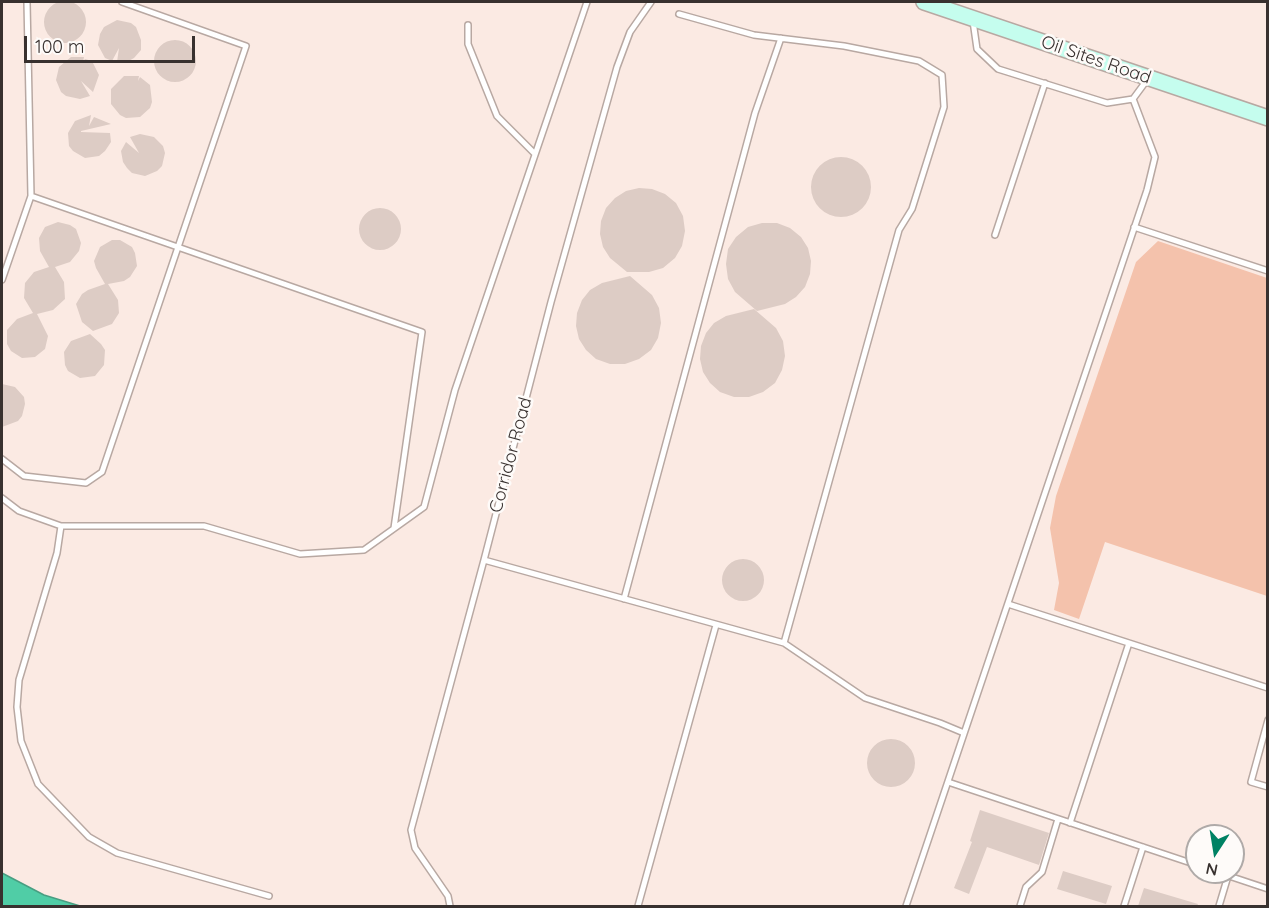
<!DOCTYPE html>
<style>
body{margin:0}
#map{position:relative;width:1269px;height:908px;overflow:hidden;background:#fbeae3;font-family:Quicksand,sans-serif}
canvas{display:block}
.frame{position:absolute;inset:0;border:3px solid #38312f;pointer-events:none}
.north{position:absolute;left:1185px;top:824px;width:60px;height:60px;box-sizing:border-box;background:#fefbf9;border:2px solid #afaaa8;border-radius:50%;rotate:192deg;font-size:16px;font-weight:700;line-height:24px;text-align:center;color:#38312f}
.north::after{content:'';display:block;margin:auto;width:21px;height:27px;background:#008264;clip-path:polygon(50% 0,100% 100%,50% 72%,0 100%)}
.scale{position:absolute;left:24px;top:36px;width:171px;height:27px;box-sizing:border-box;border:3px solid #38312f;border-top:0;padding-left:8px;font-size:18px;line-height:21px;white-space:nowrap;color:#38312f;-webkit-text-stroke:4px #fefbf9;paint-order:stroke}
</style>
<div id="map">
<canvas width="1269" height="908"></canvas>
<div class="frame"></div>
<div class="north">N</div>
<div class="scale">100 m</div>
</div>
<script>
const c = document.querySelector('canvas').getContext('2d');
c.lineJoin = 'round';
function fill(path, color) { c.fillStyle = color; c.fill(path, 'evenodd'); }
const shape = rows => new Path2D(rows.map(r => 'M' + r).join(''));
function stroke(path, color, width, dash) { c.strokeStyle = color; c.lineWidth = width; c.lineCap = dash ? 'butt' : 'round'; c.setLineDash(dash || []); c.stroke(path); }
function write(font, color, halo, rows, align = 'center') {
  c.font = font + ' Quicksand,sans-serif'; c.lineWidth = 5; c.setLineDash([]); c.textBaseline = 'middle'; c.strokeStyle = halo; c.fillStyle = color; for (const [text, x, y, turn = 0] of rows) {
    c.save(); c.translate(x, y); c.rotate((+turn || 0) * Math.PI / 180); c.textAlign = isNaN(turn) ? turn : align; if (halo) c.strokeText(text, 0, 0); c.fillText(text, 0, 0); c.restore();
  }
}
fill(shape([
 [1158,241,1267,278,1267,596,1105,542,1079,619,1054,610,1059,583,1050,528,1056,496,1136,262]
]), '#f4c2ac');
const water = shape([
 [2,873,44,895,80,906,2,906,2,873]
]);
fill(water, '#50cda6');
stroke(water, '#499e82', 1.5);
fill(shape([
 '44 22a21 21 0 1 1 42 0a21 21 0 1 1-42 0Z',
 [117,20,131,23,136,27,141,40,141,50,134,58,125,63,117,62,119,48,112,61,105,58,98,45,100,34,104,27],
 '154 61a21 21 0 1 1 42 0a21 21 0 1 1-42 0Z',
 [71,57,84,57,83,62,85,59,92,61,99,75,93,92,81,81,90,96,80,99,66,96,61,92,56,80,59,67],
 [124,76,139,76,138,81,140,77,150,85,152,102,150,108,140,117,126,118,120,115,111,104,111,89],
 [91,115,89,126,94,117,111,124,81,131,81,132,110,133,111,142,105,151,99,156,85,158,73,151,69,146,68,133,75,121],
 [140,134,154,137,163,146,165,153,162,166,157,171,145,176,132,173,127,168,123,162,121,151,126,142,139,153,130,137],
 '811 187a30 30 0 1 1 60 0a30 30 0 1 1-60 0Z',
 [639,188,652,189,665,194,676,203,683,216,685,231,682,246,675,258,663,268,649,272,627,272,610,258,603,247,600,234,601,221,606,208,615,198,626,191],
 '359 229a21 21 0 1 1 42 0a21 21 0 1 1-42 0Z',
 [58,222,70,225,76,229,81,243,79,251,70,262,55,267,64,282,65,299,53,310,37,314,48,336,45,349,35,357,22,358,11,351,7,344,7,330,17,319,33,313,24,298,25,283,34,272,49,267,40,251,39,238,45,227],
 [762,223,777,223,790,228,801,237,808,248,811,261,810,274,805,287,796,297,785,304,757,311,735,292,728,279,726,264,728,249,736,237,748,227],
 [112,240,120,240,132,247,135,253,137,266,130,277,124,281,108,284,118,300,119,313,112,324,93,331,82,322,76,304,82,294,88,290,105,284,96,268,94,261,100,247],
 [630,276,652,295,659,308,661,323,658,338,651,350,639,359,625,364,610,364,596,359,586,350,579,339,576,326,577,313,582,300,590,290,602,283],
 [754,309,776,328,783,341,785,356,782,370,775,383,763,392,749,397,734,397,720,392,710,383,703,372,700,359,701,346,706,333,714,323,726,316],
 [90,334,101,344,105,350,104,365,95,376,80,378,68,371,65,365,64,352,71,341],
 [2,384,15,387,24,397,25,404,22,416,18,421,2,427],
 '722 580a21 21 0 1 1 42 0a21 21 0 1 1-42 0Z',
 '867 763a24 24 0 1 1 48 0a24 24 0 1 1-48 0Z',
 [980,810,1049,833,1039,865,987,847,969,894,954,888,972,842,970,841],
 [1063,871,1112,886,1106,904,1057,889],
 [1144,888,1198,904,1197,906,1138,906]
]), '#ddccc5');
const lane = shape([
 [679,14,754,35,844,46,919,61,942,75,944,107,912,209,899,230,784,643],
 [973,21,977,49,998,69,1107,103,1133,99,1147,80],
 [468,25,468,44,497,116,535,154],
 [31,196,422,332,394,528],
 [1134,227,1268,271],
 [995,235,1045,83],
 [2,280,31,196,27,2],
 [2,459,24,476,86,483,102,472,246,46,122,2],
 [2,498,19,511,61,526,204,526,300,554,364,550,424,507,455,390,587,2],
 [61,526,57,553,19,680,17,707,21,741,38,784,89,837,117,853,269,896],
 [484,560,784,643,865,698,940,723,964,733],
 [624,599,755,113,781,38],
 [1008,604,1268,688],
 [1268,720,1251,782,1268,787],
 [948,782,1197,865],
 [1070,823,1129,643],
 [1217,872,1268,889],
 [450,906,448,896,415,848,411,830,484,560,551,302,617,67,630,32,651,2],
 [638,906,716,625],
 [906,906,1147,190,1155,157,1133,99],
 [1020,906,1026,887,1042,872,1058,819],
 [1124,906,1143,847],
 [1219,906,1228,876]
]);
const secondary = shape([
 [924,2,1268,118]
]);
stroke(lane, '#b8a8a2', 8);
stroke(secondary, '#b8a8a2', 18);
stroke(lane, '#fff', 5);
stroke(secondary, '#c5fdee', 15);
write('18px', '#38312f', '#fefbf9', [
 ["Oil Sites Road",1096,60,19],
 ["Corridor Road",511,455,-75]
]);
</script>
